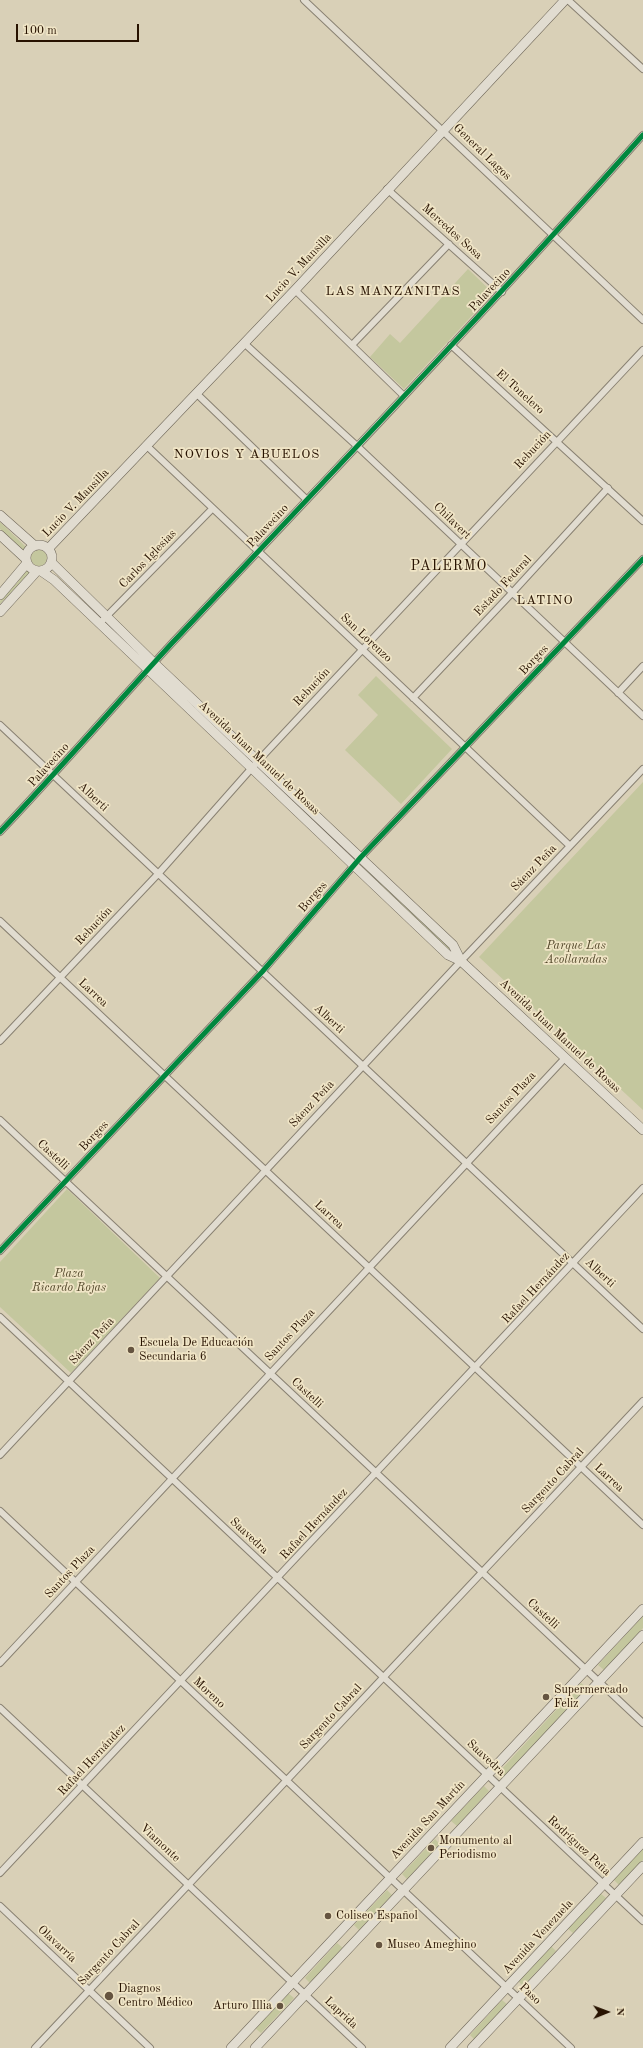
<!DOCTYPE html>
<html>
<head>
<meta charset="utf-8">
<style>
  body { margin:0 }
  #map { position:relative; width:643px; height:2048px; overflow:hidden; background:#d9d0b7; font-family:"Old Standard TT",serif }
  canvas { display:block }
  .north { position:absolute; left:587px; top:1992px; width:40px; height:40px; -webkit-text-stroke:3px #f0e5c6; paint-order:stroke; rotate:89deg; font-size:11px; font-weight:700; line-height:16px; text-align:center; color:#271200 }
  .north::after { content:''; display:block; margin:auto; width:14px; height:18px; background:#271200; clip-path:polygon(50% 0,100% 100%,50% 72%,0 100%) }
  .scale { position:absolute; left:16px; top:24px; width:123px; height:18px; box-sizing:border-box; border:2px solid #271200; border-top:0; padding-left:5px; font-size:12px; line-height:14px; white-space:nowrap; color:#271200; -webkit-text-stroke:3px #f0e5c6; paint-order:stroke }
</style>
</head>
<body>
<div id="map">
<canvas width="643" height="2048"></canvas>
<div class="north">N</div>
<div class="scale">100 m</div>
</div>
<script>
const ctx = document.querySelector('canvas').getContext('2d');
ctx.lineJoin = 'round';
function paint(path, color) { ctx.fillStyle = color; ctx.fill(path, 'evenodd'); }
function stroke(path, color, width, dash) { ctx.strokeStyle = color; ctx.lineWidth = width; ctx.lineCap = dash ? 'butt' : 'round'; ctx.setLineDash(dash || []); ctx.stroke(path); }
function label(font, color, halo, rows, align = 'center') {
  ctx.font = font + ' "Old Standard TT",serif'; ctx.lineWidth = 3.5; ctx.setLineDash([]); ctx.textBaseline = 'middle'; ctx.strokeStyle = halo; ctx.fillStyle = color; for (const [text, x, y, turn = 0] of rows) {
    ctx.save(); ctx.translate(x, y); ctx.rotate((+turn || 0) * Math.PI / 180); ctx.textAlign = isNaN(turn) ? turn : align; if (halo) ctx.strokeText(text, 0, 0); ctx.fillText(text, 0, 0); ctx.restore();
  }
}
paint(new Path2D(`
  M 468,269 L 493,293 L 404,389 L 370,357 L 390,334 L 400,343 Z
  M 0,522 L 26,547 L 23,551 L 0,529 Z
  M31 558a8 8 0 1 1 16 0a8 8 0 1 1-16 0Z
  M 27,568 L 31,572 L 0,604 L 0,601 L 18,582 Z
  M 376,676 L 452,749 L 401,804 L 345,750 L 378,715 L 358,695 Z
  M 643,782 L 643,1110 L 479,957 Z
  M 367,869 L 450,948 L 448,950 L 365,871 Z
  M 67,1189 L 160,1278 L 71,1373 L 0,1307 L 0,1262 Z
  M 643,1616 L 643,1628 L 604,1670 L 598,1665 Z
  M 581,1683 L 587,1688 L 502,1779 L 497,1774 Z
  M 484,1786 L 489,1791 L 457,1826 L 451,1821 Z
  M 435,1839 L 440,1844 L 407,1879 L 402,1874 Z
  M 643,1848 L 643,1860 L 619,1885 L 614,1880 Z
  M 387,1890 L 392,1895 L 359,1930 L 354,1925 Z
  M 600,1893 L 606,1898 L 573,1933 L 567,1928 Z
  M 337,1943 L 343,1948 L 310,1983 L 305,1978 Z
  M 551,1946 L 556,1951 L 523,1986 L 518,1981 Z
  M 288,1993 L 294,1998 L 261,2033 L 255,2028 Z
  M 502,2000 L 508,2005 L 475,2040 L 470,2035 Z`), '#c4c79e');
const street = new Path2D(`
  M 304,0 L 643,320
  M 568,0 L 643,69
  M 387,189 L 502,292
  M 295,290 L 404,396
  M 244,343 L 357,446 L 643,716
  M 352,345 L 449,244
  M 451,345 L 643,521
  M 197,394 L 307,500
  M 148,447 L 570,846
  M 99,624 L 212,509
  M 618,693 L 643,666
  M 413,698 L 512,593 L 608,488
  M 0,725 L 643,1329
  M 0,832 C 59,770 115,705 173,642 C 331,474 490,307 643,135
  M 0,921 L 643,1525
  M 0,1041 L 158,874 L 258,761 L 643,350
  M 0,1120 L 643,1723
  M 0,1251 L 262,972 L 361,857 L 643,559
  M 0,1317 L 643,1921
  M 0,1455 L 461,961 L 643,769
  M 0,1511 L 571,2048
  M 0,1663 L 565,1058
  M 0,1708 L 362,2048
  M 0,1873 L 643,1188
  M 0,1906 L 150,2048
  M 35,2048 L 643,1401`);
const secondary = new Path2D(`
  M 0,515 L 35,546
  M 0,535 L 26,559
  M26 558a13 13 0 1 1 26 0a13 13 0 1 1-26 0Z
  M 48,549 L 295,290 L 565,0
  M 51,562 L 154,663 L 453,945 L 461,961
  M 41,571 L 54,580 L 448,955 L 461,961 L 643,1130
  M 0,595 L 27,563
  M 0,612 L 37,571
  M 231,2048 L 643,1609
  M 255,2048 L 643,1635
  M 450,2048 L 643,1842
  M 472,2048 L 643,1866`);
stroke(street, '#898172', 8);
stroke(secondary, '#70685a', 10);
stroke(street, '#e1dcd0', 6);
stroke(secondary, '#e1dcd0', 9);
stroke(new Path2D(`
  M 0,832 C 59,770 115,705 173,642 C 331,474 490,307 643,135
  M 0,1251 L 262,972 L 361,857 L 643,559`), '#00873e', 5);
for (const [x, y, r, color] of [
  [131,1350,4,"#655440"],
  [546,1697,4,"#655440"],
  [431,1848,4,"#655440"],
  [328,1916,4,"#655440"],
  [379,1945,4,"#655440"],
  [109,1996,5,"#655440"],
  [280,2006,4,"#655440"]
]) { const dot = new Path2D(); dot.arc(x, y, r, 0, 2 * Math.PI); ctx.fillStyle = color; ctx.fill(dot); stroke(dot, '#f0e5c6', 1.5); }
label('12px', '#271200', '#f0e5c6', [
  ["General Lagos",482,152,44],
  ["Mercedes Sosa",452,232,42],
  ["Lucio V. Mansilla",299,268,-47],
  ["Palavecino",490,290,-47],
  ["El Tonelero",520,392,42],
  ["Rebución",533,450,-47],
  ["Lucio V. Mansilla",76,503,-46],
  ["Chilavert",452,521,44],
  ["Palavecino",268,526,-47],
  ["Carlos Iglesias",148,559,-46],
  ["Estado Federal",503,586,-47],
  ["San Lorenzo",366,638,43],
  ["Borges",534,660,-47],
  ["Rebución",312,687,-47],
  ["Avenida Juan Manuel de Rosas",259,758,43],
  ["Palavecino",49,765,-48],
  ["Alberti",93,797,43],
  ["Sáenz Peña",534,868,-46],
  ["Borges",313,897,-49],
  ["Rebución",94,926,-47],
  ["Larrea",93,993,43],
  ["Alberti",329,1019,43],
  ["Avenida Juan Manuel de Rosas",560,1036,43],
  ["Santos Plaza",511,1098,-47],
  ["Sáenz Peña",312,1104,-47],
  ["Borges",94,1136,-47],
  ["Castelli",53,1155,43],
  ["Larrea",329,1215,43],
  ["Alberti",600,1273,43],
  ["Rafael Hernández",536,1288,-47],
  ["Santos Plaza",290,1335,-47],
  ["Sáenz Peña",92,1341,-47],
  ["Castelli",307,1393,43],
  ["Larrea",609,1478,43],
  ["Sargento Cabral",553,1481,-47],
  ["Rafael Hernández",314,1524,-47],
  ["Saavedra",249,1536,43],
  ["Santos Plaza",70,1572,-47],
  ["Castelli",543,1614,43],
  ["Moreno",209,1693,43],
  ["Sargento Cabral",331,1717,-47],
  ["Saavedra",486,1758,43],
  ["Rafael Hernández",92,1760,-47],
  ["Avenida San Martín",428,1820,-47],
  ["Viamonte",160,1843,43],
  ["Rodríguez Peña",579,1846,43],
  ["Avenida Venezuela",538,1937,-47],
  ["Olavarría",57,1944,43],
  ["Sargento Cabral",109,1953,-47],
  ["Paso",530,1994,43],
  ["Laprida",341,2013,43]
]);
label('italic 12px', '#514629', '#f0e5c6', [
  ["Parque Las",576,946],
  ["Acollaradas",576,960],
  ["Plaza",69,1274],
  ["Ricardo Rojas",69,1288]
]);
label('12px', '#271200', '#f0e5c6', [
  ["Escuela De Educación",139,1343],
  ["Secundaria 6",139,1357],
  ["Supermercado",554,1690],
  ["Feliz",554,1704],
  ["Monumento al",439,1841],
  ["Periodismo",439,1855],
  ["Coliseo Español",336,1916],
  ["Museo Ameghino",387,1945],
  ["Diagnos",118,1989],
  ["Centro Médico",118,2003],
  ["Arturo Illia",272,2006,"right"]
], 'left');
ctx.letterSpacing = '1px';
label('13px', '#271200', '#f0e5c6', [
  ["LAS MANZANITAS",393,292],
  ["NOVIOS Y ABUELOS",247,455],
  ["LATINO",545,601]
]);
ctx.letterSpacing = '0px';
ctx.letterSpacing = '1px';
label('14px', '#271200', '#f0e5c6', [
  ["PALERMO",449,566]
]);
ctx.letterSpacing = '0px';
</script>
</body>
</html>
